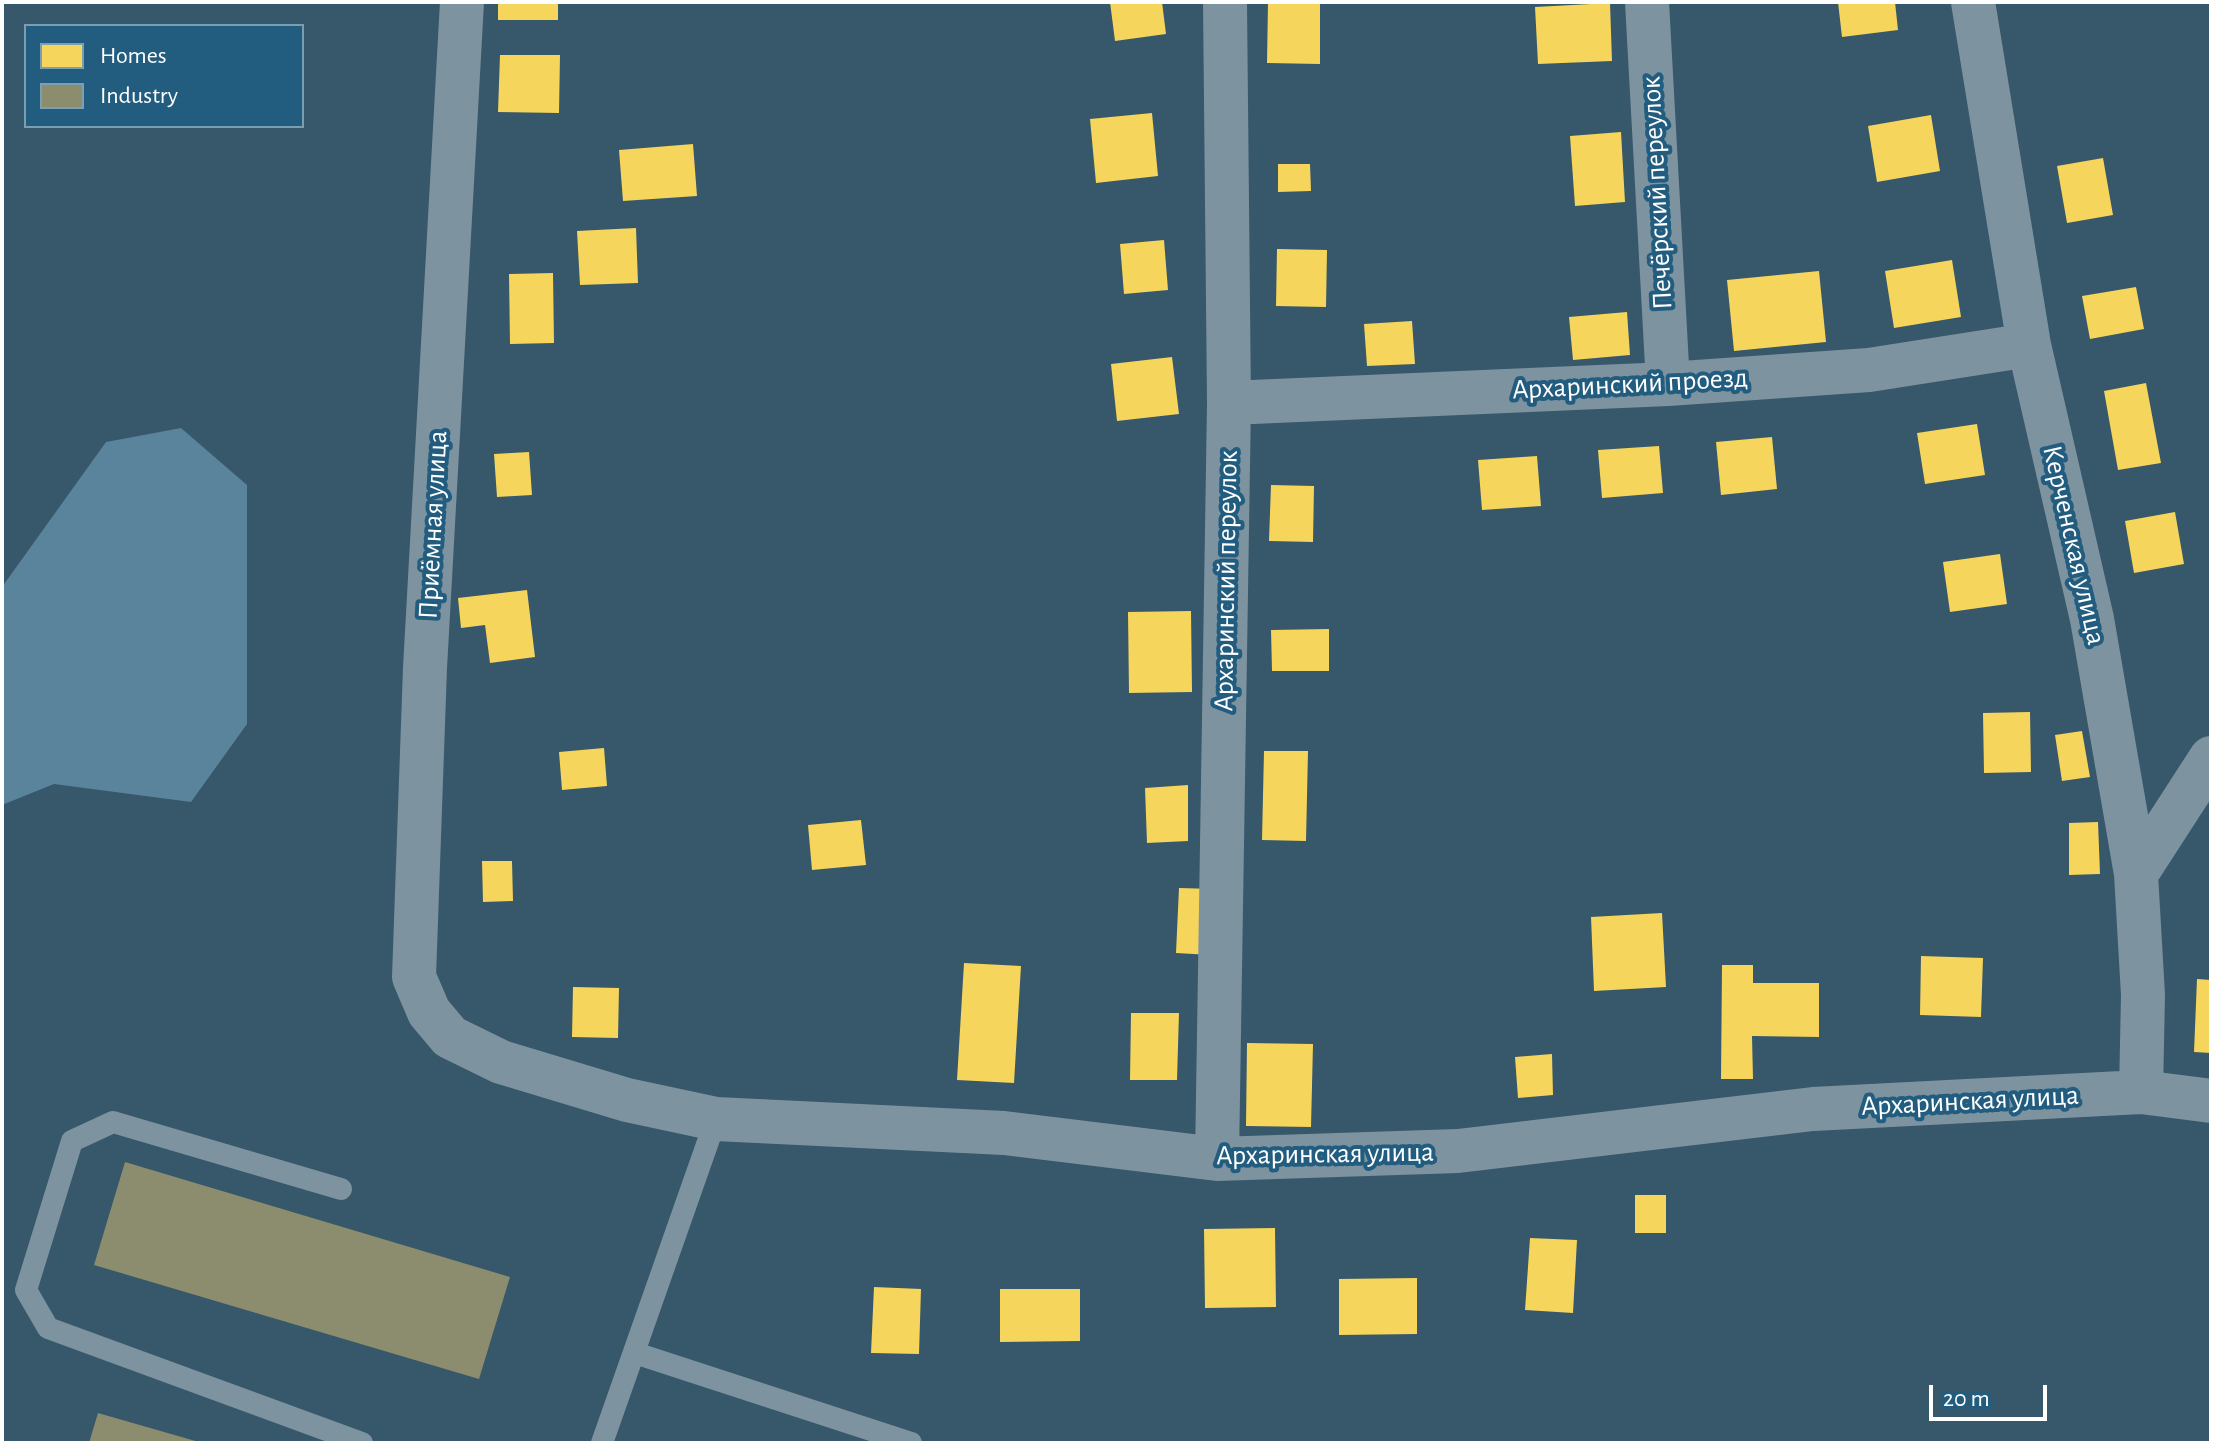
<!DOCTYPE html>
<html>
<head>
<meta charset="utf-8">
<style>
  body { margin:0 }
  #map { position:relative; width:2213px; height:1445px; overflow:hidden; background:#37576a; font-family:"Alegreya Sans",sans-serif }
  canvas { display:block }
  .frame { position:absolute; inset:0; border:4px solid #fff; pointer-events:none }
  .legend { position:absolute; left:24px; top:24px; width:280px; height:104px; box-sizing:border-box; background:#225d7f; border:2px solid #7a9eb2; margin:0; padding:10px 14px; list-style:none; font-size:24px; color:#fff }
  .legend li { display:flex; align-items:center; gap:16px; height:40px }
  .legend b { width:40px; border:2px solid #7a9eb2 }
  .scale { position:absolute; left:1929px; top:1385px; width:118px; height:36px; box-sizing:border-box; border:4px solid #fff; border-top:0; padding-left:10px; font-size:24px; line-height:28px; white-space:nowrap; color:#fff; -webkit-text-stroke:6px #225d7f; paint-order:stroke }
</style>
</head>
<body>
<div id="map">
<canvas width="2213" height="1445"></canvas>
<div class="frame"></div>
<ul class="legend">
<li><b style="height:22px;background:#f6d55c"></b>Homes</li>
<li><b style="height:22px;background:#8c8c6e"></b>Industry</li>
</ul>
<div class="scale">20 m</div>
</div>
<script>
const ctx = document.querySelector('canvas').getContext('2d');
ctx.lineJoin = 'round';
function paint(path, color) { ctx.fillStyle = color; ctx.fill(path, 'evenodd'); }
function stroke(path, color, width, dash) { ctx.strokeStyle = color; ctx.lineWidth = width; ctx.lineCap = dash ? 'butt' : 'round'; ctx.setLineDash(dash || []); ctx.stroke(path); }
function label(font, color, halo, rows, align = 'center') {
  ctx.font = font + ' "Alegreya Sans",sans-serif'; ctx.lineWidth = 8; ctx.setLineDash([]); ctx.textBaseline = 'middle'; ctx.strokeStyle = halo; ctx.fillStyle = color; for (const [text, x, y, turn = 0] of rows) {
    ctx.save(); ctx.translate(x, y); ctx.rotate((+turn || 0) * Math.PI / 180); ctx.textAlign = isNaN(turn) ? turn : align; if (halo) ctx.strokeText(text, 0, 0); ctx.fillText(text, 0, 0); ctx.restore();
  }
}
paint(new Path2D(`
  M 181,428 L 247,485 L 247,724 L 191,802 L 54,784 L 2,805 L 2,587 L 106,442 Z`), '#5a849c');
paint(new Path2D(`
  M 498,2 L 558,2 L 558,20 L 498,20 Z
  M 1110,2 L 1162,2 L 1166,34 L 1115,41 Z
  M 1268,2 L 1320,2 L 1320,64 L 1267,63 Z
  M 1838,2 L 1895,2 L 1898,30 L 1842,37 Z
  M 1610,3 L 1612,61 L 1538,64 L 1535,7 Z
  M 500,55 L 560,55 L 559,113 L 498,112 Z
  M 1152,113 L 1158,176 L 1096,183 L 1090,119 Z
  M 1931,115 L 1940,171 L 1877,182 L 1868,126 Z
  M 1621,132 L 1625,202 L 1575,206 L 1570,136 Z
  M 693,144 L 697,196 L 623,201 L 619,150 Z
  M 2103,158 L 2113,215 L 2067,223 L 2057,166 Z
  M 1278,164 L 1310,164 L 1311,191 L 1278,192 Z
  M 636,228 L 638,283 L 580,285 L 577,231 Z
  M 1164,240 L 1168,290 L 1124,294 L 1120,244 Z
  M 1277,249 L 1327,250 L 1326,307 L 1276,306 Z
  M 1952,260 L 1961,317 L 1894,328 L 1885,271 Z
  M 1819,271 L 1826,342 L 1734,351 L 1727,280 Z
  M 553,273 L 554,343 L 510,344 L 509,274 Z
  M 2136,287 L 2144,329 L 2090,339 L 2082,296 Z
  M 1627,312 L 1630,355 L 1573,360 L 1569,317 Z
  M 1412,321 L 1415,364 L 1367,366 L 1364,324 Z
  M 1172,357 L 1179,414 L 1117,421 L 1111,364 Z
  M 2146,383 L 2161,463 L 2118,470 L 2104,391 Z
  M 1977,424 L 1985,475 L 1925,484 L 1917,433 Z
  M 1772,437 L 1777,489 L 1721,495 L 1716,442 Z
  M 1659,446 L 1663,493 L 1602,498 L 1598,450 Z
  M 529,452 L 532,495 L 497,497 L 494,454 Z
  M 1537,456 L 1541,506 L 1482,510 L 1478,460 Z
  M 1271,485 L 1314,486 L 1313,542 L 1269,541 Z
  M 2175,512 L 2184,564 L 2134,573 L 2125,521 Z
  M 2000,554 L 2007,604 L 1950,612 L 1943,562 Z
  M 527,590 L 535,657 L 490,663 L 485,625 L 461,628 L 458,598 Z
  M 1191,611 L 1192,692 L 1129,693 L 1128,612 Z
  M 1329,629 L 1329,671 L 1272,671 L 1271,630 Z
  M 2030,712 L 2031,772 L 1984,773 L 1983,713 Z
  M 2082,731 L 2090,777 L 2062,781 L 2055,735 Z
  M 604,748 L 607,786 L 562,790 L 559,752 Z
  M 1264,751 L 1308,751 L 1306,841 L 1262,840 Z
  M 1188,785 L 1188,841 L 1147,843 L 1145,788 Z
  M 861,820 L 866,865 L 812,870 L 808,825 Z
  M 2098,822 L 2100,874 L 2069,875 L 2069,823 Z
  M 482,861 L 512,861 L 513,901 L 483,902 Z
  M 1179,888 L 1214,889 L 1211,955 L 1176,953 Z
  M 1662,913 L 1666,987 L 1594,991 L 1591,917 Z
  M 1921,956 L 1983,958 L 1981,1017 L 1920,1015 Z
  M 964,963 L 1021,966 L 1014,1083 L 957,1080 Z
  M 1722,965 L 1753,965 L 1753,983 L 1819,983 L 1819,1037 L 1752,1036 L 1753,1079 L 1721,1079 Z
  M 2197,979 L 2211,980 L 2211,1053 L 2194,1052 Z
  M 573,987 L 619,988 L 618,1038 L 572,1037 Z
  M 1131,1013 L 1179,1013 L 1177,1080 L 1130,1080 Z
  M 1247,1043 L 1313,1044 L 1311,1127 L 1246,1126 Z
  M 1552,1054 L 1553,1095 L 1518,1098 L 1515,1057 Z
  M 1635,1195 L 1666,1195 L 1666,1233 L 1635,1233 Z
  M 1275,1228 L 1276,1307 L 1205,1308 L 1204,1229 Z
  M 1530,1238 L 1577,1240 L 1573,1313 L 1525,1310 Z
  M 1417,1278 L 1417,1334 L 1339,1335 L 1339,1279 Z
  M 874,1287 L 921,1289 L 919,1354 L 871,1353 Z
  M 1000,1289 L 1080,1289 L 1080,1341 L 1000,1342 Z`), '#f6d55c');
paint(new Path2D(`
  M 125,1162 L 510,1277 L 479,1379 L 94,1265 Z
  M 98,1413 L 199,1442 L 199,1443 L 89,1443 Z`), '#8c8c6e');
stroke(new Path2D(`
  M 341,1189 L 113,1122 L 72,1141 L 26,1290 L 48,1328 L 362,1443
  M 635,1353 L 911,1443
  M 602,1443 L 716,1119`), '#7d93a0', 22);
stroke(new Path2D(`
  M 462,2 L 425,668 L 414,977 L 429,1012 L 450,1037 L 501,1062 L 627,1100 L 716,1119 L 1004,1133 L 1217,1159 L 1458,1151 L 1813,1109 L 2141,1092 L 2211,1101
  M 1647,2 L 1668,384
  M 1973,2 L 2029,345 L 2092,619 L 2136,874 L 2143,995 L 2141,1092
  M 1229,403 L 1668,384 L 1869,370 L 2029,345
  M 2136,874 L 2211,758
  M 1217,1159 L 1229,403 L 1225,2`), '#7d93a0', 44);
label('28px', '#fff', '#225d7f', [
  ["Печёрский переулок",1657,193,-93],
  ["Архаринский проезд",1630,384,-3],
  ["Приёмная улица",433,525,-87],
  ["Керченская улица",2074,545,77],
  ["Архаринский переулок",1226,581,-89],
  ["Архаринская улица",1970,1101,-3],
  ["Архаринская улица",1325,1154,-1]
]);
</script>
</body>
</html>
